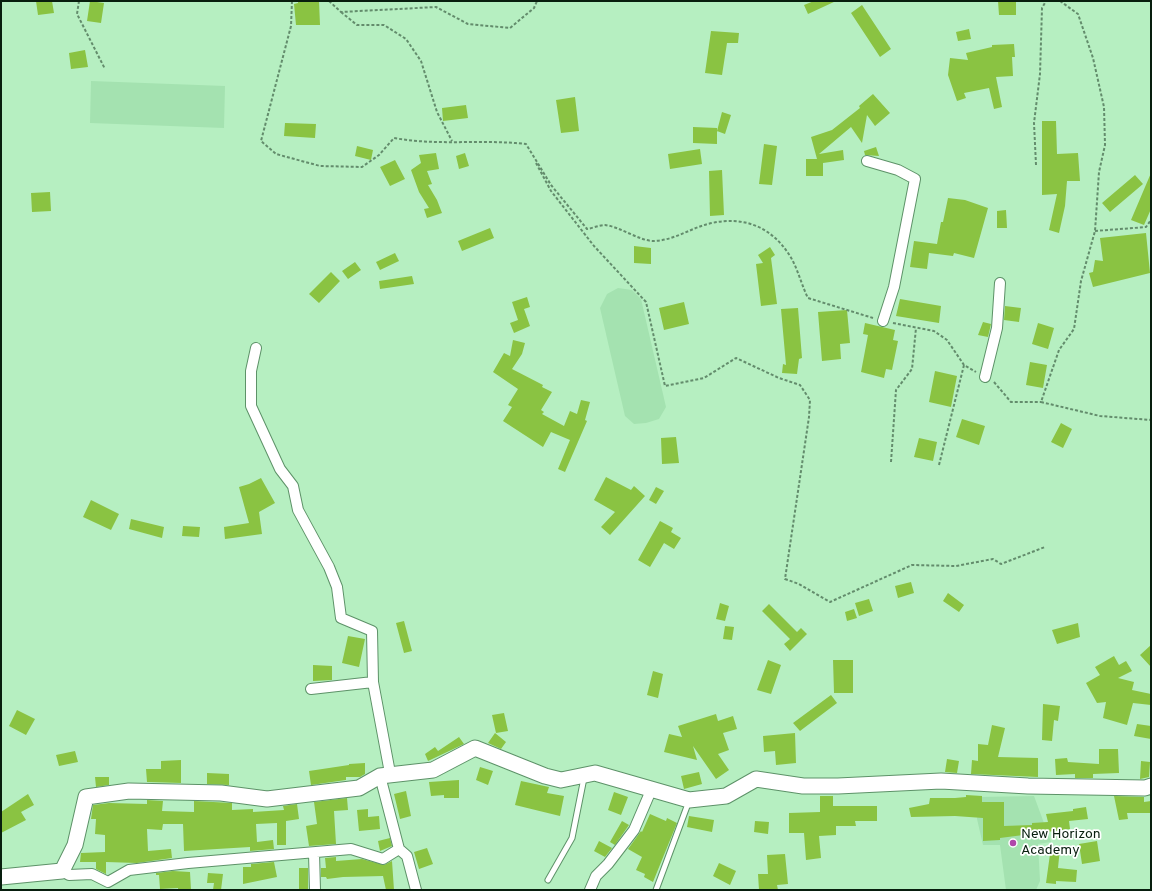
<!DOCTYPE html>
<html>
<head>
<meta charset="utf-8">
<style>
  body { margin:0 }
  #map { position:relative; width:1152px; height:891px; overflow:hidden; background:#b6efc1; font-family:Overpass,sans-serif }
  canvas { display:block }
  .frame { position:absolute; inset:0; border:2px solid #081e0e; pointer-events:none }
</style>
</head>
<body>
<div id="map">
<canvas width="1152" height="891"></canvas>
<div class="frame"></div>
</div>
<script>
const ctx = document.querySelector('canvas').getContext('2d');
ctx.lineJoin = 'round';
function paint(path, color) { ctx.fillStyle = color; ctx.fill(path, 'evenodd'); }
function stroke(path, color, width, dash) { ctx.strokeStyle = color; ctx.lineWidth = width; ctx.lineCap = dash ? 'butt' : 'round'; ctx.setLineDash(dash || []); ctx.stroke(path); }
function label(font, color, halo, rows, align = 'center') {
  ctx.font = font + ' Overpass,sans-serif'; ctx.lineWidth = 3.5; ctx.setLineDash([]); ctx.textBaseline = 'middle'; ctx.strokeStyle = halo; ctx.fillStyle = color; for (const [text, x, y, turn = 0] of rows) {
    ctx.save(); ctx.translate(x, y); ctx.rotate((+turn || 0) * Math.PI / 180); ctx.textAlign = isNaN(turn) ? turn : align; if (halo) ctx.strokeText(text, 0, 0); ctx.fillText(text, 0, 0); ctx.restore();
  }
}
paint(new Path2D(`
  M 91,81 L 225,86 L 224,128 L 90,123 Z
  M 618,288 L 632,290 L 641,299 L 666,407 L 659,419 L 646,423 L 634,424 L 625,416 L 600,308 L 607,294 Z
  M 1034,796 L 1051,842 L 1038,844 L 1040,881 L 1036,890 L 1006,890 L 1000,845 L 983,845 L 977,819 L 978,797 Z`), '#a4e2b0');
paint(new Path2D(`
  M 36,1 L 52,1 L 54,13 L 38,15 Z
  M 90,1 L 104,3 L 101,23 L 87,21 Z
  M 298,1 L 319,1 L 320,25 L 296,25 L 294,4 L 298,3 Z
  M 814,1 L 836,1 L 808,14 L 804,5 Z
  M 998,1 L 1016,1 L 1016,15 L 999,15 Z
  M 862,5 L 891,49 L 880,57 L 851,13 Z
  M 969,29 L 971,39 L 958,41 L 956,32 Z
  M 711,31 L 739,33 L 738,43 L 727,43 L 722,75 L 705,73 Z
  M 1014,44 L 1015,57 L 1012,57 L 1013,76 L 996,77 L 1002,107 L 994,109 L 989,88 L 964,93 L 966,98 L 957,101 L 948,75 L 950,58 L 968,60 L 966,53 L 992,47 L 992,45 Z
  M 85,50 L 88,67 L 71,69 L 69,53 Z
  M 873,94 L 890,113 L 875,126 L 867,115 L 862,143 L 851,127 L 819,154 L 843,150 L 844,160 L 823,163 L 823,176 L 806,176 L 806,159 L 817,159 L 811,137 L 832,130 L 860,108 L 859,106 Z
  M 575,97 L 579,131 L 561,133 L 556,100 Z
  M 466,105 L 468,118 L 443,121 L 442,108 Z
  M 722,112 L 731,115 L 725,134 L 717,131 Z
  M 1042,121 L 1056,121 L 1057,154 L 1078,153 L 1080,181 L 1067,181 L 1065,206 L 1059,233 L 1049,230 L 1057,194 L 1042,195 Z
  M 285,123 L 316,124 L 315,138 L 284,136 Z
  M 693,127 L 717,128 L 717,144 L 693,143 Z
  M 764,144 L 777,146 L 772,185 L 759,184 Z
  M 357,146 L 373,150 L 371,160 L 355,156 Z
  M 876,147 L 879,156 L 865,155 L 864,151 Z
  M 700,149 L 702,164 L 670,169 L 668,154 Z
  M 436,153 L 439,169 L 427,171 L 432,184 L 428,185 L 437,200 L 442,213 L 427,218 L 424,209 L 429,208 L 419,192 L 411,170 L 421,163 L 419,155 Z
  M 465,153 L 469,166 L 459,169 L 456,156 Z
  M 395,160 L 405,179 L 390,186 L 380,167 Z
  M 722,170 L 724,215 L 710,216 L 709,171 Z
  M 1151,173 L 1151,209 L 1144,225 L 1131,220 Z
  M 1135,175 L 1143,184 L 1110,212 L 1102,203 Z
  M 50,192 L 51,211 L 32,212 L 31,193 Z
  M 948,198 L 965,200 L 988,208 L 974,258 L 954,253 L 953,256 L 929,253 L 927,269 L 910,267 L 914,241 L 937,244 L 941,222 L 943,222 Z
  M 1006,210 L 1007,228 L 997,228 L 997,211 Z
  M 490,228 L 494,238 L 462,251 L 458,241 Z
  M 1146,233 L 1150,273 L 1093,287 L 1089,273 L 1093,272 L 1095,260 L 1103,261 L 1100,238 Z
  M 634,246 L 651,248 L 651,264 L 634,263 Z
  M 770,247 L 775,255 L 771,258 L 777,304 L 761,306 L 756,264 L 763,263 L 758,255 Z
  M 395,253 L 399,261 L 380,270 L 376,262 Z
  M 355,262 L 361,270 L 348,279 L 342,271 Z
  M 331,272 L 340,281 L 319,303 L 309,294 Z
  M 412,276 L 414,284 L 380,289 L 379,281 Z
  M 527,297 L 530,307 L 524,309 L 530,326 L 514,333 L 510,323 L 518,320 L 512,302 Z
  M 900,299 L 941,306 L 939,323 L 896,316 Z
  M 684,302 L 689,324 L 664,330 L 659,308 Z
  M 1005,306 L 1021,308 L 1019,322 L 1004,320 Z
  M 798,308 L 802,358 L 799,359 L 797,374 L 782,373 L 783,364 L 786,365 L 781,309 Z
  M 847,310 L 850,343 L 840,344 L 841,359 L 822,361 L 818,312 Z
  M 983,322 L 991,324 L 988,337 L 978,335 Z
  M 865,323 L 895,330 L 893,340 L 898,341 L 892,370 L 886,369 L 884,378 L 861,372 L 868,335 L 863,334 Z
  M 1038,323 L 1054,328 L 1048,349 L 1032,344 Z
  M 513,340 L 525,343 L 522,354 L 512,369 L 543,385 L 542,387 L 552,392 L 541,410 L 544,412 L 542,414 L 564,426 L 570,411 L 577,414 L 581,400 L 590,402 L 585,420 L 587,421 L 565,472 L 558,469 L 570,440 L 551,432 L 543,447 L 503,421 L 512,407 L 508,405 L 518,389 L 493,372 L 504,353 L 510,356 Z
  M 1030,362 L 1047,365 L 1043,388 L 1026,385 Z
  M 935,371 L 957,376 L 951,407 L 929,402 Z
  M 962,419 L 985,426 L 979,445 L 956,437 Z
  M 1061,423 L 1072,429 L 1063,448 L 1051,442 Z
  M 676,437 L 679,463 L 662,464 L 661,438 Z
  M 919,438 L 937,442 L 933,461 L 914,457 Z
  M 606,477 L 631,490 L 634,486 L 645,496 L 610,535 L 601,527 L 615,512 L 594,500 Z
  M 261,478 L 275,503 L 259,512 L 262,534 L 225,539 L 224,527 L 249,523 L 239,487 L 249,484 Z
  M 656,487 L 664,491 L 656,504 L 649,500 Z
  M 91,500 L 119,514 L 111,530 L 83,517 Z
  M 131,519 L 164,527 L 162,538 L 129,529 Z
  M 660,521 L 673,528 L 671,532 L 681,538 L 674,549 L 664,543 L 650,567 L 638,560 Z
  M 183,526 L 200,527 L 199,537 L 182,536 Z
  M 911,582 L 914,593 L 898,598 L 895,586 Z
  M 948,593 L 964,605 L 959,612 L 943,601 Z
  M 869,599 L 873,611 L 859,616 L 855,603 Z
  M 720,603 L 729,606 L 725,621 L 716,619 Z
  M 769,604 L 797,632 L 801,628 L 807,634 L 790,651 L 784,644 L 790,639 L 762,611 Z
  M 854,609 L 857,618 L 847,621 L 845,612 Z
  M 404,621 L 412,651 L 404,653 L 396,623 Z
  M 1078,623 L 1080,637 L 1057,644 L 1052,630 Z
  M 725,626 L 734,627 L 732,640 L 723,639 Z
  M 348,636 L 365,639 L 359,667 L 342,663 Z
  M 1151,645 L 1151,667 L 1140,655 Z
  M 1114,656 L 1119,665 L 1126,661 L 1132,671 L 1118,678 L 1134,682 L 1132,690 L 1151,694 L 1151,705 L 1133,703 L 1127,725 L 1103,718 L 1106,702 L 1097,703 L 1086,683 L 1100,675 L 1095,667 Z
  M 768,660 L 781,665 L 771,694 L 757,690 Z
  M 833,660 L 853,660 L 853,693 L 834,693 Z
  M 313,665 L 332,666 L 332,680 L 313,681 Z
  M 653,671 L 663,674 L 658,698 L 647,695 Z
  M 831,695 L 837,703 L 800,731 L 793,723 Z
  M 1043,704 L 1060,706 L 1058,721 L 1054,720 L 1052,741 L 1042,740 Z
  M 17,710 L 35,719 L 26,735 L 9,726 Z
  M 504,713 L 508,731 L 496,733 L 492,715 Z
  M 716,714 L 718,721 L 733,716 L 737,729 L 723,733 L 729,750 L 718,754 L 729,770 L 716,779 L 693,746 L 697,760 L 664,752 L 669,734 L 682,737 L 678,726 Z
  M 1137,724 L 1151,726 L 1151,739 L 1134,736 Z
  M 992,725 L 1005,728 L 998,757 L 1038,758 L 1038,777 L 971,774 L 972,760 L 978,761 L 978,744 L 988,745 Z
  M 495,733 L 506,742 L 501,749 L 488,743 Z
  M 795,733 L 796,763 L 776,765 L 775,751 L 764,752 L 763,736 Z
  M 459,737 L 464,744 L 428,761 L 425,754 L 435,747 L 438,751 Z
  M 1099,749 L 1118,749 L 1119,773 L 1093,774 L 1093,778 L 1075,778 L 1075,774 L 1056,775 L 1055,759 L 1067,758 L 1068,762 L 1099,764 Z
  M 75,751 L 78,762 L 59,766 L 56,755 Z
  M 947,759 L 959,761 L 957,773 L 945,772 Z
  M 181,760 L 181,783 L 147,782 L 146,769 L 161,769 L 161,761 Z
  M 1141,761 L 1150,762 L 1149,777 L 1140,779 Z
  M 365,763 L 365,774 L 360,777 L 346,777 L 346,780 L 311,785 L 309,771 L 349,765 L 349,764 Z
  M 480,767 L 493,771 L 488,785 L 476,780 Z
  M 699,772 L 702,784 L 684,789 L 681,776 Z
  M 207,773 L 229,774 L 229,785 L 207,784 Z
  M 95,777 L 109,777 L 109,785 L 96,787 Z
  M 459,780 L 459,798 L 444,798 L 444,795 L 431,796 L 429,782 Z
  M 521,781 L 549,787 L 547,793 L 564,796 L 560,816 L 515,805 Z
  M 406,791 L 411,816 L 400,819 L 394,794 Z
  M 614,792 L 628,797 L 621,815 L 608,810 Z
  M 28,794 L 34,805 L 21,812 L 26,820 L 1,833 L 1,812 Z
  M 966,795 L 982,796 L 982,802 L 1004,802 L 1004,826 L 1032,825 L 1032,823 L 1048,822 L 1046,814 L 1073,811 L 1073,809 L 1086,807 L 1088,819 L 1069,821 L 1070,829 L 1000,838 L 1000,840 L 983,841 L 983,818 L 955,816 L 911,817 L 909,808 L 929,804 L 930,798 L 955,798 L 966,797 Z
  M 820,796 L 833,796 L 833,806 L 877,806 L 877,821 L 855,821 L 856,826 L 836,826 L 836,835 L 819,836 L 821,858 L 806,860 L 804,833 L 789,833 L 789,813 L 820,812 Z
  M 1114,796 L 1144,797 L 1144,802 L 1151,801 L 1151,813 L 1127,813 L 1128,819 L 1119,820 Z
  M 347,798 L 348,810 L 334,811 L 336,844 L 309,846 L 306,826 L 317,824 L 314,802 Z
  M 147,800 L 163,801 L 162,811 L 194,812 L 194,801 L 232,803 L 232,810 L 253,809 L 253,812 L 284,810 L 283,806 L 297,804 L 299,819 L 286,821 L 286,845 L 277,845 L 277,823 L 256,824 L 257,842 L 273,840 L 274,849 L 250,851 L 250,847 L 184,851 L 183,824 L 163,824 L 162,830 L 147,829 L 148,851 L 171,849 L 172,858 L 137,863 L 106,862 L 106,874 L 96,869 L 96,862 L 80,862 L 81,853 L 105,852 L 105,835 L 95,834 L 96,819 L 91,819 L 93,805 L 109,803 L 147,804 Z
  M 368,809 L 368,817 L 379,816 L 380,829 L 359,831 L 357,810 Z
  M 650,814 L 666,821 L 667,818 L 677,823 L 653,882 L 644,877 L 645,874 L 636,870 L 642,857 L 628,849 L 641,831 L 642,832 Z
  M 689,816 L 714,820 L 712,832 L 687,827 Z
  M 622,821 L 629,825 L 615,845 L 610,842 Z
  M 755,821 L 769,822 L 768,834 L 754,832 Z
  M 390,838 L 392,846 L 380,851 L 378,841 Z
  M 599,841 L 612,848 L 605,857 L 594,851 Z
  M 1097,841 L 1100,861 L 1082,864 L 1079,844 Z
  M 1051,847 L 1060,848 L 1058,868 L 1077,870 L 1076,882 L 1056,881 L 1056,884 L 1046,883 Z
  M 427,848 L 433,864 L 419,869 L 414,852 Z
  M 785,854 L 788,884 L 777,885 L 778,890 L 759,890 L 758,874 L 768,874 L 767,855 Z
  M 336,857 L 336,861 L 362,859 L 384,865 L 392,861 L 394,890 L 386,890 L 383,876 L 343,877 L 327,879 L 326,877 L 321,877 L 321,868 L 326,868 L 325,858 Z
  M 274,862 L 277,877 L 243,884 L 243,867 L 251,867 L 251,864 Z
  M 719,863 L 736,871 L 730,885 L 713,876 Z
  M 299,868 L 308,868 L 308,890 L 299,890 Z
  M 173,871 L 190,872 L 191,890 L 178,890 L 178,888 L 160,889 L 159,875 L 156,875 L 156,873 Z
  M 208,873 L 223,874 L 221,890 L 213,890 L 214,883 L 207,883 Z`), '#8ac342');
const lane = new Path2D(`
  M 548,880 L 572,838 L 584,778
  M 656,890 L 689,801`);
const street = new Path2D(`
  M 867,161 L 898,170 L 915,179 L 894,287 L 883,321
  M 256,348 L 251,371 L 251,406 L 280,469 L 293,486 L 298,510 L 329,567 L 337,587 L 341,618 L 372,631 L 373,682 L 390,773
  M 985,377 L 997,328 L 1000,283
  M 311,689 L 373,682
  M 399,849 L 407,856 L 416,890
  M 314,853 L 315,890
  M 62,871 L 69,875 L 92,874 L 108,882 L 129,870 L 188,863 L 351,849 L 383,859 L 399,849 L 380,776
  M 590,890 L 596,876 L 608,864 L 634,830 L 652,788`);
const secondary = new Path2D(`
  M 1,877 L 62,871 L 75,845 L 86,797 L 129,791 L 221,793 L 267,799 L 359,788 L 380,776 L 433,770 L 475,748 L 545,776 L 561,780 L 595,773 L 689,800 L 726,796 L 756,779 L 803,786 L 838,786 L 941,781 L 1028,786 L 1145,788 L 1151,786`);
stroke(lane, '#5d9268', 7);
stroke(street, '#5d9268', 12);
stroke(secondary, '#5d9268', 17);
stroke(new Path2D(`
  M 79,1 L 77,14 L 105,69
  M 292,1 L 291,26 L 261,141 L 276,154 L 320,166 L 362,167 L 379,155 L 394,138 C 437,146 482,139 526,144 L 551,185 L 587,229 C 593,228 600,225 605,225 C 621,227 639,241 654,241 C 676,240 692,227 712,223 C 744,216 772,227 790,256 C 798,269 801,284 808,298 L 873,318
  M 329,1 L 341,12 L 436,7 L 468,24 L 510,28 L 534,8 L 537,1
  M 1060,1 L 1078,14 L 1093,58 L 1104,107 L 1105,145 L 1099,172 L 1095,231 L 1081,281 L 1074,329 L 1059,350 L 1041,402 L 1100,416 L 1151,420
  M 341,12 L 357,25 L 384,25 L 406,39 L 421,61 L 437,112 L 452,141
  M 536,163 L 551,191 L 594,246 L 646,302 L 665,386 L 704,378 L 736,358 L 779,378 L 800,385 L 810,400 L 809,417 L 785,579 L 799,584 L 830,602 L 912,565 L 956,566 L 993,559 L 1001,564 L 1045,547
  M 1036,165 L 1034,123 L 1040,74 L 1042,8 L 1046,1
  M 1095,231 L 1146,227 L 1151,220
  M 893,323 L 934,331 L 947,340 L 964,365 L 976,372
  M 994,382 L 1011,402 L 1041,402
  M 891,462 L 896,390 L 912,369 L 916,328
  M 939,465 L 964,365`), '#638c6c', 2, [3, 2]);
stroke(lane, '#fff', 5);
stroke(street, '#fff', 10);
stroke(secondary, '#fff', 15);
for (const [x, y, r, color] of [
  [1013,843,4,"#b047aa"]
]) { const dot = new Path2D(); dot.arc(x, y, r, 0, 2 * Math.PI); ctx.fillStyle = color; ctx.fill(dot); stroke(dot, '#fff', 1.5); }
label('14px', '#081e0e', '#fff', [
  ["New Horizon",1021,835],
  ["Academy",1021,851]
], 'left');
</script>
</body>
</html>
